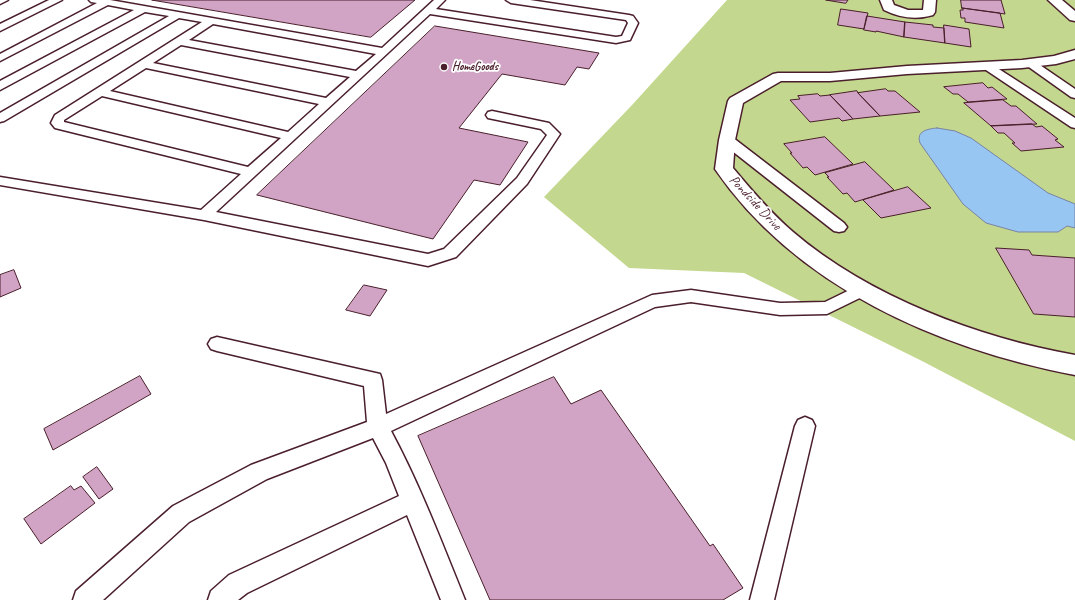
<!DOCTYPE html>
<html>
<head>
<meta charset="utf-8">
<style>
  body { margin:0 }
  canvas { display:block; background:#fff }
</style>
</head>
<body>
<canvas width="1075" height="600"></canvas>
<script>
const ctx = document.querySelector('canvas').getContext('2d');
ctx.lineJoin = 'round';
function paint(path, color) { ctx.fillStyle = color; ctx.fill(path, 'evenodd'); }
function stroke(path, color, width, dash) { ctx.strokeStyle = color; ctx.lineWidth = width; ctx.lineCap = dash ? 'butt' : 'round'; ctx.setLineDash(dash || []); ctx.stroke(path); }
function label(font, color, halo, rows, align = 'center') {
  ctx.font = font + ' Caveat,sans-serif'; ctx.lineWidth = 3.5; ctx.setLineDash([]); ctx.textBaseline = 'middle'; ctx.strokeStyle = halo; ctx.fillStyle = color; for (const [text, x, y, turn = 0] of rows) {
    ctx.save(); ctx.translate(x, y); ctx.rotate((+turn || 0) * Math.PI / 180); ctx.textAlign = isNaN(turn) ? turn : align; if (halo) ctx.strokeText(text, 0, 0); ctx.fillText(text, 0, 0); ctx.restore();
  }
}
paint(new Path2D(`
  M 727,0 L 1075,0 L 1075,441 L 922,361 L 744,273 L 629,268 L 544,197 L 633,104 Z`), '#c3d88e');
const water = new Path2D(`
  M 937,128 L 955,131 L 971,138 L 1048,193 L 1075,204 L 1075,228 L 1067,226 L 1058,232 L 1018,232 L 986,223 L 963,204 L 920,143 C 916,131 927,129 937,128 Z`);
paint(water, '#98c6f3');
stroke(water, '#7983a3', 1);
const building = new Path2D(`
  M 152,0 L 415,0 L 371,37 Z
  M 826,0 L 848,0 L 846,3 Z
  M 961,0 L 1001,0 L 1005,14 L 962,8 Z
  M 962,8 L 1000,13 L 1004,28 L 965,22 L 965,18 L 961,18 L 960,10 L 963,10 Z
  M 841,9 L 868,13 L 864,29 L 838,25 Z
  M 867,16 L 905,22 L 904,37 L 876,31 L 876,32 L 864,30 Z
  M 905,22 L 933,25 L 933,27 L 944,28 L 945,43 L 904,37 Z
  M 944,25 L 969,29 L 971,47 L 945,43 Z
  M 435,26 L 599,53 L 589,69 L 577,67 L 565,85 L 502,74 L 459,128 L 528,142 L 500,185 L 474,180 L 433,239 L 257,195 Z
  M 983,83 L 988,88 L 992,87 L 1007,99 L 968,102 L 958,94 L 953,94 L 944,87 Z
  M 886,89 L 888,91 L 895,91 L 920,112 L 880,116 L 858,93 Z
  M 857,91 L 858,93 L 880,116 L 853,119 L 830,95 Z
  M 818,94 L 820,96 L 830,95 L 853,119 L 842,121 L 839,118 L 810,122 L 790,100 L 800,99 L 798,96 Z
  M 1003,100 L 1011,106 L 1016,106 L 1037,124 L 991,126 L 964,103 Z
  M 1032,124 L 1036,127 L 1042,126 L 1058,139 L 1055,140 L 1064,147 L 1021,151 L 1012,143 L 1015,143 L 1004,133 L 998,133 L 991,126 Z
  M 825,137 L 853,164 L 815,175 L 807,167 L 803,168 L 790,153 L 792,153 L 784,144 Z
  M 865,162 L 894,190 L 855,202 L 847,193 L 843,194 L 827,177 L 829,177 L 825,173 Z
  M 908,187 L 931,208 L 881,218 L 863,200 Z
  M 996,248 L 1029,250 L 1032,255 L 1075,258 L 1075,317 L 1034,314 Z
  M 14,270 L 21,288 L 0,297 L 0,275 Z
  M 364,285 L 387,290 L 370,316 L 346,310 Z
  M 140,376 L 151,394 L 53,450 L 44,429 Z
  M 554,377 L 571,404 L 601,390 L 710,546 L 713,544 L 743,588 L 723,600 L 490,600 L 418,436 Z
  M 97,467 L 113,489 L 99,499 L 83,477 Z
  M 71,486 L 74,490 L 81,486 L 95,503 L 41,544 L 24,519 Z`);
paint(building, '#d1a3c4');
stroke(building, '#4a1f2b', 1);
const service = new Path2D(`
  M 0,0 L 8,0 L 0,4 Z
  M 49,0 L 62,0 L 0,31 L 0,24 Z
  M 89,0 L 110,0 L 382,48 L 434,0 L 445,0 L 436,9 L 616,37 L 622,36 L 628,23 L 626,20 L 511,3 L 506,0 L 530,0 L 629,15 L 633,16 L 638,23 L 630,40 L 616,43 L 430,14 L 216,212 L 428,254 L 444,249 L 517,178 L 547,135 L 541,129 L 488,118 L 486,115 L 488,112 L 492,111 L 549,123 L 560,134 L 527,184 L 456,257 L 428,266 L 204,220 L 0,185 L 0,177 L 201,210 L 241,174 L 55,128 L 51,123 L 55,115 L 202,22 L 179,18 L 4,121 L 0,122 L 0,113 L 169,16 L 145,12 L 0,90 L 0,81 L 134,10 L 108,5 L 0,61 L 0,54 L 97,3 L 91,2 ZM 213,24 L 376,54 L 356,71 L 189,40 ZM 181,45 L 350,77 L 326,98 L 153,63 ZM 146,68 L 319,104 L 288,132 L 110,91 ZM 102,96 L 281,138 L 248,167 L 64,122 L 64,120 Z
  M 1030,60 L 1034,61 L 1075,89 L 1075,98 L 1071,97 L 1026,65 L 1024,63 Z
  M 987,63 L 991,64 L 1075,118 L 1075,128 L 1071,127 L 983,68 L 981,66 Z
  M 727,136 L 732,137 L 844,223 L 847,227 L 844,231 L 839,232 L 834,231 L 722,143 L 720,140 L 722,137 Z
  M 864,283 L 870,285 L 872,289 L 870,293 L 827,314 L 780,315 L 691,302 L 655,307 L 391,431 C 420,485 442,543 465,600 L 441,600 L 407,515 L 247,593 L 238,600 L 208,600 L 211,591 L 229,575 L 399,496 L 386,463 L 373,438 L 267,479 L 189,522 L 103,600 L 73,600 L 76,591 L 173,506 L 251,465 L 367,422 L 364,386 L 217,351 L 211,349 L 208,344 L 211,339 L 217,337 L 380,374 L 382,380 L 386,414 L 652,295 L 691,290 L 780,303 L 825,302 Z
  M 805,417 L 812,420 L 815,426 L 774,600 L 750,600 L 795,426 L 798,420 Z`);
const minor = new Path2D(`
  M 880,0 L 892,0 L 894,5 L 908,10 L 923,10 L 924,0 L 936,0 L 935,12 L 933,15 C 916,20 900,18 884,10 Z
  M 1048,0 L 1062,0 L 1075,11 L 1075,21 L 1070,20 Z
  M 1075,50 L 1075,59 L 1056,64 L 1022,68 L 907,74 L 830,81 L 781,81 L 743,103 L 735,140 L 733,168 C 752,191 771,213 793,232 C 869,297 979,338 1075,355 L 1075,375 C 939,349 796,287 715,169 L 719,140 L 728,101 L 730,98 L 773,74 L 778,73 L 830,73 L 907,66 L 1022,60 L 1054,56 Z`);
stroke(service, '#4a1f2b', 3);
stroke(minor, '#4a1f2b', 3);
paint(service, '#fff');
paint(minor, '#fff');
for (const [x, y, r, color] of [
  [444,67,4,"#4a1f2b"]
]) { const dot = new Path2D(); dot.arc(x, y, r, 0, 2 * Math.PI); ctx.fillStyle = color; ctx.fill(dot); stroke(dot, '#fff', 1.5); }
label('bold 12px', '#4a1f2b', '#fff', [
  ["HomeGoods",452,67]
], 'left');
label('14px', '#4a1f2b', '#fff', [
  ["Pondside Drive",755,203,47]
]);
</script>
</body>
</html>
